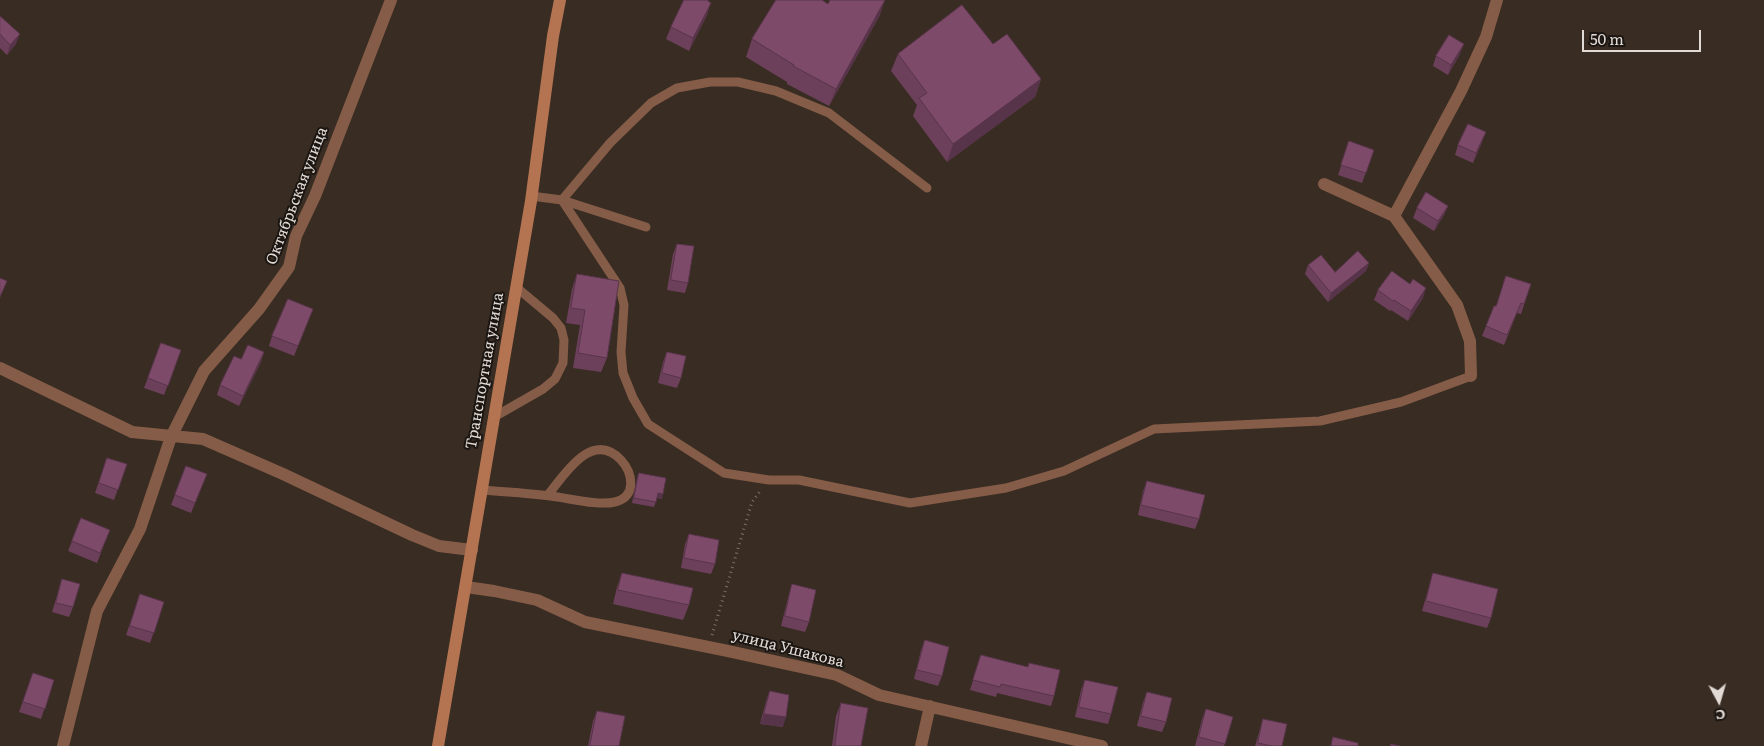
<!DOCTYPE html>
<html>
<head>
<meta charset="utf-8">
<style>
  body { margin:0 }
  #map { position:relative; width:1764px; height:746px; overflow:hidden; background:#382c23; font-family:Literata,serif }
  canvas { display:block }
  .north { position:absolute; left:1694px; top:676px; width:50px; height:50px; -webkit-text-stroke:4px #1b1612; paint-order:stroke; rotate:174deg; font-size:14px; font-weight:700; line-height:20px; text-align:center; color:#e2dad5 }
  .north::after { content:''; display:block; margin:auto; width:18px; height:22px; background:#e2dad5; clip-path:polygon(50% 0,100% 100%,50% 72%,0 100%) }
  .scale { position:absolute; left:1582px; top:30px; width:119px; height:22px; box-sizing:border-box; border:2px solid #e2dad5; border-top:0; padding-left:6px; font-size:15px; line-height:18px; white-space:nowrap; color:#e2dad5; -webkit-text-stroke:4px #1b1612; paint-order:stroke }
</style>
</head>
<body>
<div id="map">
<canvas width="1764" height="746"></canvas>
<div class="north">С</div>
<div class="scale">50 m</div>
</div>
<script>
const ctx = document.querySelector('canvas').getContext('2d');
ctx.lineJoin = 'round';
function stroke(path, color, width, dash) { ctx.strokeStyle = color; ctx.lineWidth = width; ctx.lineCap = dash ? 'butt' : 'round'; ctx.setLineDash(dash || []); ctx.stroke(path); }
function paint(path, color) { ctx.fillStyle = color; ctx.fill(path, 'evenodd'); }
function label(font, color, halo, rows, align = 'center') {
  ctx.font = font + ' Literata,serif'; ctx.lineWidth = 4; ctx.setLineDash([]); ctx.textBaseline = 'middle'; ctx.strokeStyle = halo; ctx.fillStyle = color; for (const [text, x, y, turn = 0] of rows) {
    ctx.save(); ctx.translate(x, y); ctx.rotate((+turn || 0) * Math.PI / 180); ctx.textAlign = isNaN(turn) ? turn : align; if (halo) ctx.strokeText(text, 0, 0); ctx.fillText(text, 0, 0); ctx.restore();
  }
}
stroke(new Path2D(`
  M 712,635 L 752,502 L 761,490`), '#7c726a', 3, [1, 4]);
stroke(new Path2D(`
  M 531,196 L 562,200 L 610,143 L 651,103 L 677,88 L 710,82 L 738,82 L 776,91 L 829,113 L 927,188
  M 562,200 L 620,288 L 624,305 L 621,352 L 623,373 L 633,398 L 648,424 L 724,473 L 769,480 L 799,480 L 910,503 L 1006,488 L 1064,471 L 1154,429 L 1320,421 L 1401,402 L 1471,376
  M 562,200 L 646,227
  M 494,417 L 543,389 L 555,379 L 563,363 L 564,340 L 561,328 L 553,318 L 516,287
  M 482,490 C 505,492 528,493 550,496 C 569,498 597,506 615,502 C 637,497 633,473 621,460 C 592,429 564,475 548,495`), '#855c47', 9);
stroke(new Path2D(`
  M 1324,184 L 1394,216 L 1457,305 L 1470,341 L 1471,376
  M 1394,216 L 1461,91 L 1486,37 L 1497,0
  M 0,368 L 132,432 L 203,439 L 283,474 L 412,535 L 439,546 L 472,550
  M 466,587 L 494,591 L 537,600 L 585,622 L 728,651 L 837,675 L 879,695 L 1102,746
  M 63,746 L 97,611 L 140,529 L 171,437 L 204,371 L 259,309 L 289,267 L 296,236 L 315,196 L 391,0
  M 921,746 L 930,706`), '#855c47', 12);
stroke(new Path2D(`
  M 438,746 L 531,201 L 553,36 L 560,0`), '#b47452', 12);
paint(new Path2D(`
  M 709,2 L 707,15 L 689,51 L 666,39 L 671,27 Z
  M 828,4 L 880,15 L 829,106 L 787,84 L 787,82 L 746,57 L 752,39 Z
  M 0,16 L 16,44 L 7,55 L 0,48 Z
  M 993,44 L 1041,79 L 1035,97 L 947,162 L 913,116 L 917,105 L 891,71 L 898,54 Z
  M 1460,54 L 1448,75 L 1433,66 L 1436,56 Z
  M 1349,141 L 1374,150 L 1362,183 L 1338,175 Z
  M 1482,142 L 1473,163 L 1455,155 L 1458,145 Z
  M 1448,206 L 1444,215 L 1434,231 L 1413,218 L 1417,208 Z
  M 677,244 L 688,283 L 685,293 L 667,290 L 673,254 Z
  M 1369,263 L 1366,271 L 1328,302 L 1305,274 L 1308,265 L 1335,272 Z
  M 577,274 L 607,358 L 601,372 L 573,368 L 580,325 L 566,323 L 572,289 Z
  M 1531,284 L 1521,314 L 1517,313 L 1504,345 L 1482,336 L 1486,326 L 1496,306 Z
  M 1378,290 L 1423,298 L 1408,321 L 1391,310 L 1390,311 L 1374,300 Z
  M 313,309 L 294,356 L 269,346 L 272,336 Z
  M 161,343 L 181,350 L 164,395 L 144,388 Z
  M 264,352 L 261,362 L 239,406 L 217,395 L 220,385 L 241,359 Z
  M 667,352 L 681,378 L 677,388 L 658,383 L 663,362 Z
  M 107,458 L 127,464 L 114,500 L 95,493 Z
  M 186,466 L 207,474 L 191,513 L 171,505 Z
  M 639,473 L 662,499 L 657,498 L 654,507 L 632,503 L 637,478 Z
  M 1147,481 L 1199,519 L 1195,529 L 1138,515 L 1143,491 Z
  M 110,530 L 97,563 L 68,551 L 72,541 Z
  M 689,534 L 715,564 L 711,574 L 681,568 L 685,544 Z
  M 622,573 L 689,605 L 683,620 L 613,604 L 617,587 Z
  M 1433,573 L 1491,618 L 1487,628 L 1422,611 L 1430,583 Z
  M 62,579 L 73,607 L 69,617 L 52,612 Z
  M 792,584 L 809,622 L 805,632 L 781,626 L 789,594 Z
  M 140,594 L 164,602 L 150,643 L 126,635 Z
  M 925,640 L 942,676 L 938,686 L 914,679 L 921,650 Z
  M 981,655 L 1027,667 L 1029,663 L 1054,696 L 1051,706 L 997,693 L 996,697 L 970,690 Z
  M 33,673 L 54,680 L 41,719 L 19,712 Z
  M 1085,680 L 1111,714 L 1108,724 L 1075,717 L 1081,690 Z
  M 770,691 L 783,727 L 760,724 L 766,701 Z
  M 1147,692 L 1166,722 L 1162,732 L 1137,726 L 1143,702 Z
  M 841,703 L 861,746 L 832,746 L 836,716 Z
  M 1206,709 L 1233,717 L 1224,746 L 1195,746 L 1202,719 Z
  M 597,711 L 619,746 L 588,746 L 593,721 Z
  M 1263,719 L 1282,746 L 1255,746 L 1260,729 Z`), '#6c405a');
paint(new Path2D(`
  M 885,0 L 880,15 L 829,106 L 836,89 Z
  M 711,3 L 707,15 L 689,51 L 693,38 Z
  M 20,34 L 16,44 L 7,55 L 10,45 Z
  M 1464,44 L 1460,54 L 1448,75 L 1451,65 Z
  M 1041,79 L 1035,97 L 947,162 L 953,144 Z
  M 1486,132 L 1482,142 L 1473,163 L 1476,153 Z
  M 1448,206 L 1444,215 L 1434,231 L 1438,221 Z
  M 1369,263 L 1366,271 L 1328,302 L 1331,293 Z
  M 1426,288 L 1423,298 L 1408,321 L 1411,311 Z
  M 264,352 L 261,362 L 239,406 L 243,396 Z
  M 658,493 L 663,494 L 662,499 L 656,498 Z
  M 764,714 L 786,717 L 783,727 L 760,724 Z`), '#58344a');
const building = new Path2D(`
  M 684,0 L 708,0 L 708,1 L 711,3 L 693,38 L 671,27 Z
  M 776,0 L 822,0 L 828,4 L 830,0 L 885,0 L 836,89 L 793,66 L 794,65 L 752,39 Z
  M 962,5 L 993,44 L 1007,34 L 1041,79 L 953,144 L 919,98 L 927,93 L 898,54 Z
  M 0,16 L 20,34 L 10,45 L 0,34 Z
  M 1449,35 L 1464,44 L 1451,65 L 1436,56 Z
  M 1468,124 L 1486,132 L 1476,153 L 1458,145 Z
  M 1349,141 L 1374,150 L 1366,173 L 1341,165 Z
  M 1426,192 L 1448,206 L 1438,221 L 1417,208 Z
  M 677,244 L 694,246 L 688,283 L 671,280 Z
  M 1358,251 L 1369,263 L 1331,293 L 1308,265 L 1321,255 L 1335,272 Z
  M 1392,271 L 1410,284 L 1413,279 L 1426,288 L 1411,311 L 1394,300 L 1393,301 L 1378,290 Z
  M 577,274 L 619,281 L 607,358 L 578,353 L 585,310 L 571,308 Z
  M 1506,276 L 1531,284 L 1524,304 L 1521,303 L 1507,335 L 1486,326 L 1494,306 L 1496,306 Z
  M 0,278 L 7,281 L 0,297 Z
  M 288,299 L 313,309 L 298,346 L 272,336 Z
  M 161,343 L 181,350 L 168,386 L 148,378 Z
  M 248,345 L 264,352 L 243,396 L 220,385 L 234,356 L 241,359 Z
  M 667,352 L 686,356 L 681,378 L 662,373 Z
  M 107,458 L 127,464 L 118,490 L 99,483 Z
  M 186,466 L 207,474 L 195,503 L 175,495 Z
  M 639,473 L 666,478 L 663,494 L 658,493 L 656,502 L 634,498 Z
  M 1147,481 L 1205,495 L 1199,519 L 1141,505 Z
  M 81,518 L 110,530 L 100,553 L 72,541 Z
  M 689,534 L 719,540 L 715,564 L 684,558 Z
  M 622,573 L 693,588 L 689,605 L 618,590 Z
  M 1433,573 L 1498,589 L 1491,618 L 1426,601 Z
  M 62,579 L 80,584 L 73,607 L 56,603 Z
  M 792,584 L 816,590 L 809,622 L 785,616 Z
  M 140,594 L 164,602 L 154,633 L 130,626 Z
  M 925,640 L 949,647 L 942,676 L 917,670 Z
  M 981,655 L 1028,667 L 1029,663 L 1060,670 L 1054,696 L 1001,684 L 1000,687 L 973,680 Z
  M 33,673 L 54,680 L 45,709 L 23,702 Z
  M 1085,680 L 1118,687 L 1111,714 L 1079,707 Z
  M 770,691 L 789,695 L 786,717 L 764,714 Z
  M 1147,692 L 1172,698 L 1166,722 L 1141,716 Z
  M 841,703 L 868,708 L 861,746 L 835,746 Z
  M 1206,709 L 1233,717 L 1225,744 L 1199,737 Z
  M 597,711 L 625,716 L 619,746 L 590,746 Z
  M 1263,719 L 1287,724 L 1282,746 L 1272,746 L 1258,743 Z
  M 1333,737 L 1358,743 L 1358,746 L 1331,746 Z
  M 1391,744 L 1400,746 L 1391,746 Z`);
paint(building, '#7d4b69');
stroke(building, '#58344a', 1);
label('15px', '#e2dad5', '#1b1612', [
  ["Октябрьская улица",297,196,-69],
  ["Транспортная улица",485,371,-80],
  ["улица Ушакова",788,649,14]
]);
</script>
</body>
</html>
